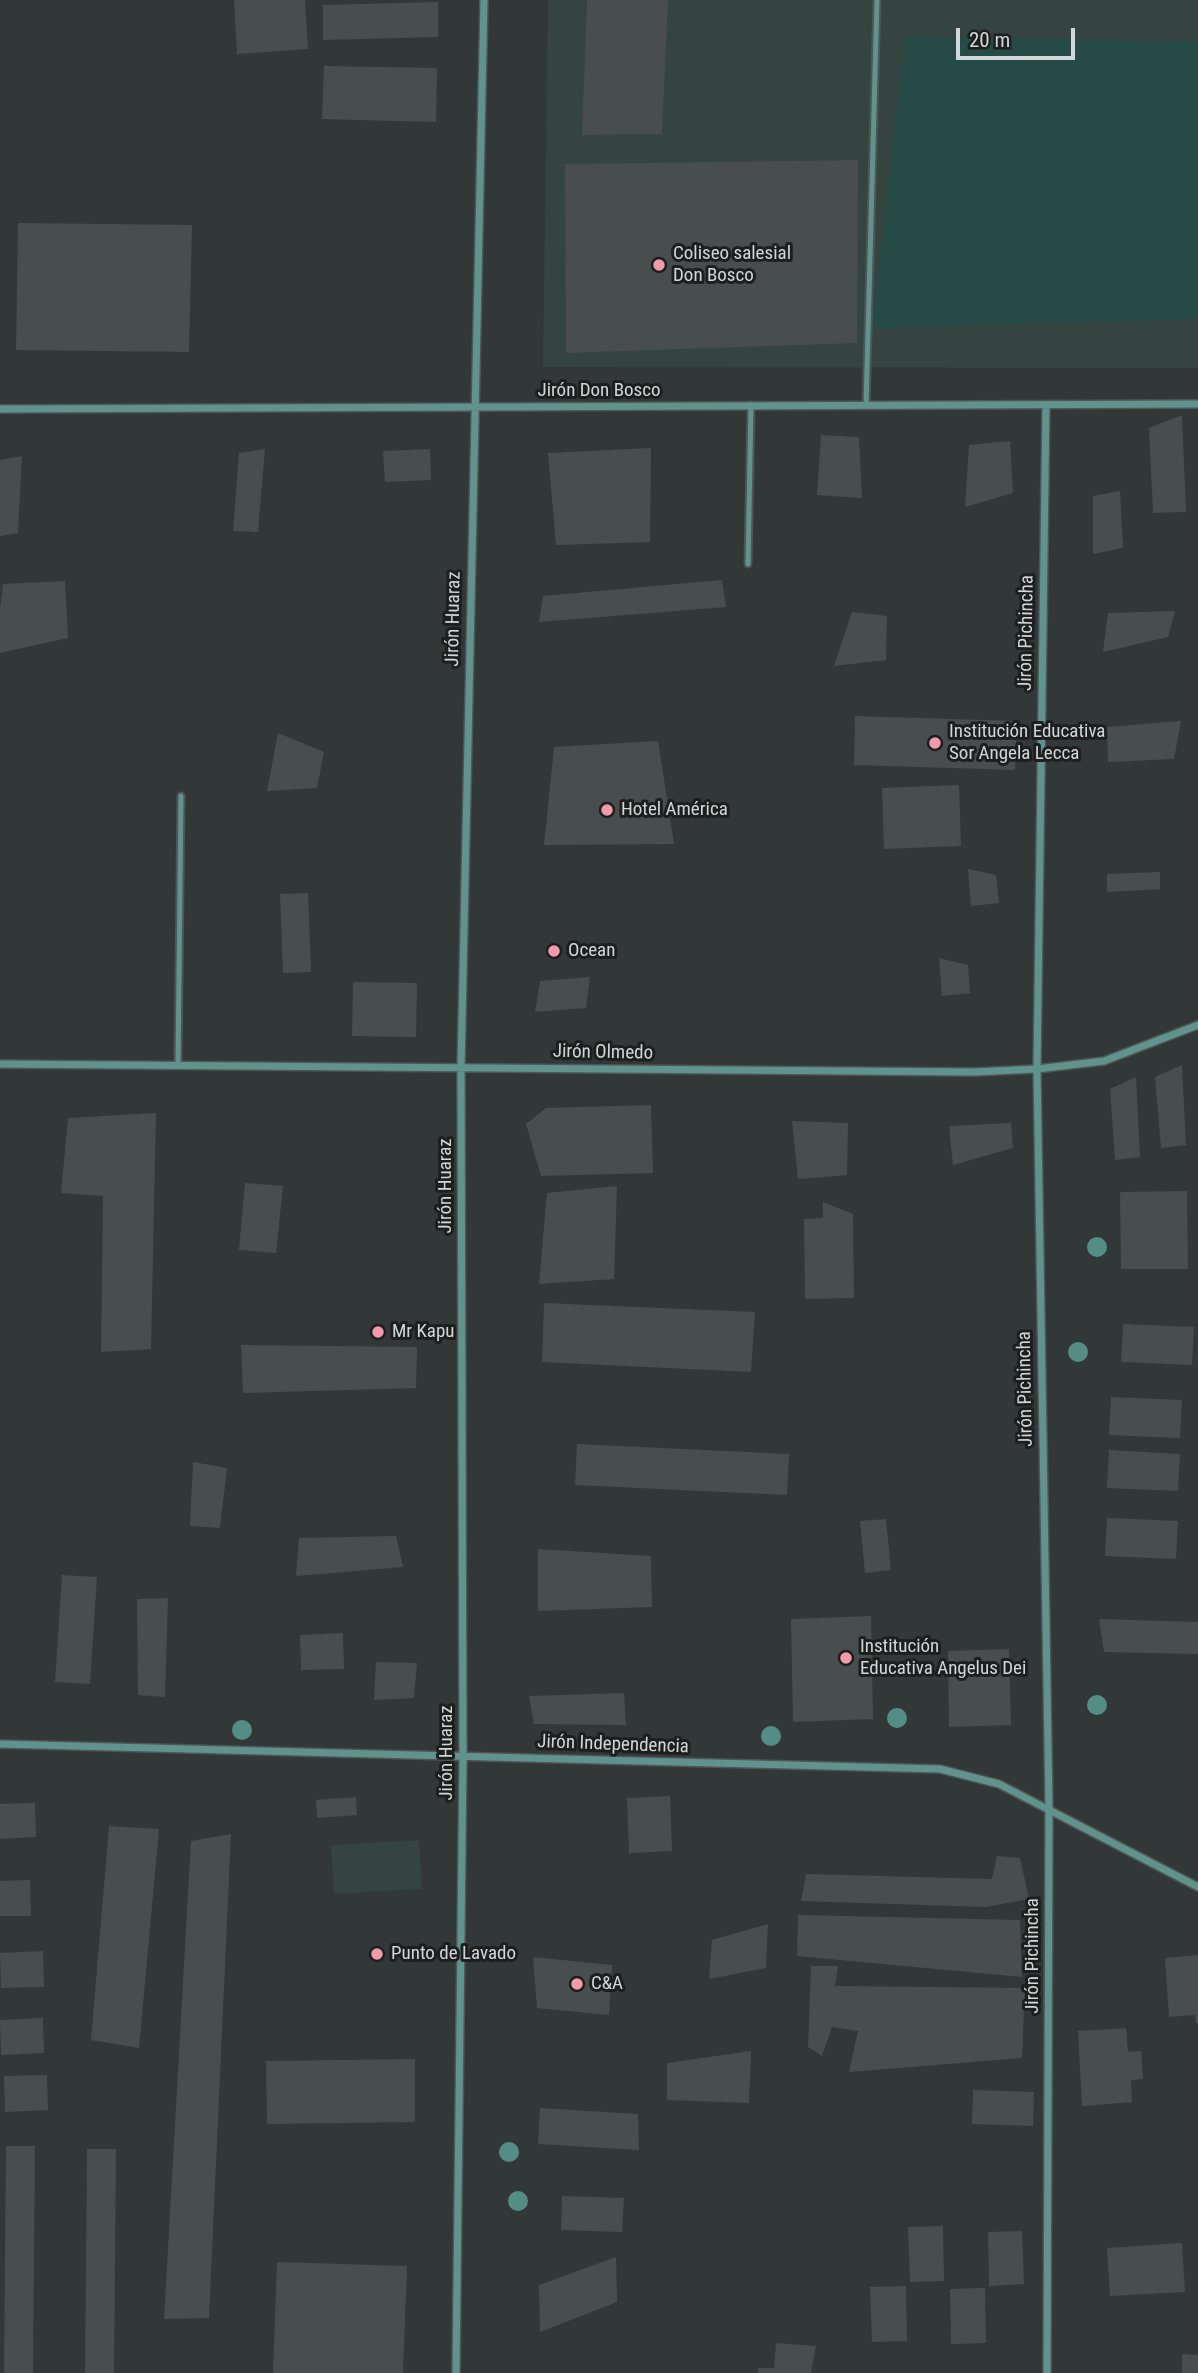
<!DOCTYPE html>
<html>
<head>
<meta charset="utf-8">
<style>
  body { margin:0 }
  #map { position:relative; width:1198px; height:2373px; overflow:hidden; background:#323837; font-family:"Roboto Condensed",sans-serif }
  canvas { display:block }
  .scale { position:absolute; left:956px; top:28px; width:119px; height:32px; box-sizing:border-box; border:4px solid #d2d6d6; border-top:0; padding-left:9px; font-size:21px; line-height:24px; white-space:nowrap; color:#d2d6d6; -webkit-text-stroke:5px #1c1f1e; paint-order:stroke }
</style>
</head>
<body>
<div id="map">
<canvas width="1198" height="2373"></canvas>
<div class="scale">20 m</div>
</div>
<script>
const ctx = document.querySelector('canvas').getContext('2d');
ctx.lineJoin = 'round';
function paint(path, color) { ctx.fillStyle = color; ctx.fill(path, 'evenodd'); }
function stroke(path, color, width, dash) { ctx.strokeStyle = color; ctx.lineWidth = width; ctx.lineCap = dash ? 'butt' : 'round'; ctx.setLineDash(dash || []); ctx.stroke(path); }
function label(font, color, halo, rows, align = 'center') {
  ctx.font = font + ' "Roboto Condensed",sans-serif'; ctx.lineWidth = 6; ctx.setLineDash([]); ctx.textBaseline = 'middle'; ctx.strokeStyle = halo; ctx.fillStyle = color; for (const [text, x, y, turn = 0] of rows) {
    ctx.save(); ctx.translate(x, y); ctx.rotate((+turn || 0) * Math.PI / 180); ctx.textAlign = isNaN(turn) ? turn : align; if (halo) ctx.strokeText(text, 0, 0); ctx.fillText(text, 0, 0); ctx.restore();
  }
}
paint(new Path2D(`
  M 548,0 L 1198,0 L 1198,368 L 543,367 Z
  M 419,1840 L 422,1889 L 334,1894 L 331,1845 Z`), '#354341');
paint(new Path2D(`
  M 905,36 L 1198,42 L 1198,319 L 872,328 Z`), '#264a46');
paint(new Path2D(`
  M 234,0 L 305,0 L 308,49 L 237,54 Z
  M 587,0 L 668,0 L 662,134 L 582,135 Z
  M 438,2 L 438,37 L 323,40 L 323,5 Z
  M 324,66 L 437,68 L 436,122 L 322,119 Z
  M 858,160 L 857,343 L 566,353 L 565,164 Z
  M 18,223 L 192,225 L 189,352 L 16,350 Z
  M 1182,415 L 1186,512 L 1153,513 L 1149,428 Z
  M 821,435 L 859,437 L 862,498 L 817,495 Z
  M 1010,441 L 1013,493 L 965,507 L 969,445 Z
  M 651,448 L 650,542 L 556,545 L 548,453 Z
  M 265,449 L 258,532 L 233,531 L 239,453 Z
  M 430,449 L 431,480 L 385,482 L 383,451 Z
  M 22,456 L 18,533 L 0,536 L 0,460 Z
  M 1120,491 L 1123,548 L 1093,554 L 1093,496 Z
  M 722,580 L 726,607 L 539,622 L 543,596 Z
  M 65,581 L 68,638 L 0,653 L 0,609 L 3,584 Z
  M 1175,611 L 1168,637 L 1103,652 L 1108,613 Z
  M 852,612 L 887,616 L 886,660 L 834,666 Z
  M 855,716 L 1017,721 L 1015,770 L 854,765 Z
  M 1181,721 L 1174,759 L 1108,762 L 1107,727 Z
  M 278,733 L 324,752 L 317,788 L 267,791 Z
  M 658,741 L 674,844 L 544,845 L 554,747 Z
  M 959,785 L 961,846 L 884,849 L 882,788 Z
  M 968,869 L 996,875 L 999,903 L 971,906 Z
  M 1160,872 L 1160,889 L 1107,892 L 1107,874 Z
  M 308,893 L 311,972 L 283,973 L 280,894 Z
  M 939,958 L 968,965 L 970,993 L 942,996 Z
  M 590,977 L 586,1008 L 535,1012 L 540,981 Z
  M 353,982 L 417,983 L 416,1037 L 352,1036 Z
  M 1182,1065 L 1186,1145 L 1161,1148 L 1155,1077 Z
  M 1136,1077 L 1140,1157 L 1115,1160 L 1110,1089 Z
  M 651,1105 L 653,1173 L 541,1176 L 526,1124 L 546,1108 Z
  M 156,1113 L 151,1349 L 101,1352 L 103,1196 L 61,1193 L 68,1118 Z
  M 792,1121 L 848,1123 L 847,1175 L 798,1179 Z
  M 1011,1123 L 1013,1148 L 953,1165 L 949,1126 Z
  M 245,1183 L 283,1186 L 276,1253 L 239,1250 Z
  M 617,1186 L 614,1279 L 539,1284 L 547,1193 Z
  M 1187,1191 L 1188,1269 L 1121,1269 L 1120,1192 Z
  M 823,1202 L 853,1214 L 854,1298 L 805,1299 L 804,1219 L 823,1218 Z
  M 544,1303 L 755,1312 L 751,1372 L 542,1362 Z
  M 1123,1324 L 1194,1327 L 1192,1365 L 1121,1362 Z
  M 241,1345 L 417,1347 L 416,1388 L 243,1393 Z
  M 1111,1397 L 1182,1400 L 1180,1438 L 1109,1435 Z
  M 577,1444 L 789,1454 L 787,1495 L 575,1485 Z
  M 1109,1450 L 1180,1454 L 1178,1491 L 1107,1488 Z
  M 193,1462 L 227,1468 L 220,1528 L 190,1526 Z
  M 1107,1518 L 1178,1521 L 1176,1559 L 1105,1556 Z
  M 886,1519 L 891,1570 L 865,1573 L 860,1521 Z
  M 396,1536 L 403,1567 L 296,1576 L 299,1538 Z
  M 538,1549 L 651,1556 L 652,1607 L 538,1611 Z
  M 62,1575 L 97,1577 L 90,1684 L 55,1682 Z
  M 168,1598 L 165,1697 L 138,1695 L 137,1599 Z
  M 871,1616 L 873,1719 L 793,1722 L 791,1619 Z
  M 1099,1619 L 1198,1622 L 1198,1654 L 1104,1652 Z
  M 343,1633 L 344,1669 L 301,1670 L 300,1635 Z
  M 1009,1649 L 1011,1725 L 949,1727 L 948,1651 Z
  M 376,1662 L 417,1663 L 414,1698 L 374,1700 Z
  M 624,1693 L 626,1725 L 534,1724 L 529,1696 Z
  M 670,1796 L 672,1851 L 629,1853 L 627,1798 Z
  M 356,1797 L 357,1815 L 317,1818 L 316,1800 Z
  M 35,1803 L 36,1837 L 0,1839 L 0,1804 Z
  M 109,1826 L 159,1829 L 139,2048 L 91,2040 Z
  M 231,1834 L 209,2318 L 164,2319 L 191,1841 Z
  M 997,1856 L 1020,1858 L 1029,1899 L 986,1907 L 801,1901 L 806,1874 L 992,1879 Z
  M 30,1880 L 31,1916 L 0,1916 L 0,1881 Z
  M 798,1915 L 1020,1920 L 1022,1977 L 797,1956 Z
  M 768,1924 L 766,1968 L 709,1979 L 712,1940 Z
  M 43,1951 L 44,1987 L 1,1988 L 0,1953 Z
  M 1198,1955 L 1198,2023 L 1196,2023 L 1195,2015 L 1169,2017 L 1165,1958 Z
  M 533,1957 L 612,1965 L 609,2015 L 537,2008 Z
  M 811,1966 L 838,1966 L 835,1986 L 1025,1988 L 1022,2058 L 849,2072 L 858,2031 L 832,2027 L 822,2056 L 808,2047 Z
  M 43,2018 L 44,2053 L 1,2055 L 0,2020 Z
  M 1126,2028 L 1128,2052 L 1141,2051 L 1143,2079 L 1131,2080 L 1132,2102 L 1082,2106 L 1078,2031 Z
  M 751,2051 L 749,2103 L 667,2100 L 667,2063 Z
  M 415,2059 L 415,2122 L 267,2124 L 266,2061 Z
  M 47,2075 L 48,2110 L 5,2112 L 4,2076 Z
  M 973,2090 L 1034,2092 L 1033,2126 L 972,2124 Z
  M 540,2108 L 638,2114 L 639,2150 L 538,2144 Z
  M 6,2146 L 35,2146 L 33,2373 L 4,2373 Z
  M 87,2149 L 116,2149 L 114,2373 L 85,2373 Z
  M 562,2196 L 624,2198 L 622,2232 L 561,2230 Z
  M 943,2226 L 944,2281 L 910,2282 L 908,2227 Z
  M 1022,2231 L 1024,2284 L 989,2286 L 988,2232 Z
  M 1182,2243 L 1185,2292 L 1110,2296 L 1107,2248 Z
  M 616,2257 L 617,2302 L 540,2332 L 539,2285 Z
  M 277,2262 L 407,2266 L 403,2373 L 273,2373 Z
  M 906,2286 L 907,2341 L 872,2342 L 870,2287 Z
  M 985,2288 L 986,2343 L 951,2344 L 950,2289 Z
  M 776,2343 L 816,2346 L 811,2373 L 758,2373 L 758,2368 L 774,2368 Z
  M 1182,2354 L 1198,2355 L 1198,2373 L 1182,2373 Z`), '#484e4d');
const service = new Path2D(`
  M 866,406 L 877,0
  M 748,564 L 751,405
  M 178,1065 L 181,796`);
const minor = new Path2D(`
  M 1046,405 L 1037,1069 L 1049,1808 L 1047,2373
  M 0,409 L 1198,404
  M 0,1064 L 974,1072 L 1037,1069 L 1104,1061 L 1198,1025
  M 0,1744 L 940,1769 L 999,1784 L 1198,1887
  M 456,2373 L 463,1757 L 461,1067 L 484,0`);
stroke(service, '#4f5454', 9);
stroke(minor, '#4f5454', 10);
stroke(service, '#60938d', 5);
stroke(minor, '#60938d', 7);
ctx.fillStyle = '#548d86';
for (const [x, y] of [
  [1097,1247],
  [1078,1352],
  [1097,1705],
  [897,1718],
  [242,1730],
  [771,1736],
  [509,2152],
  [518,2201]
]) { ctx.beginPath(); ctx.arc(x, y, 10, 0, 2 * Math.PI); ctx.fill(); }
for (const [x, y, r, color] of [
  [659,265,7,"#f29aac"],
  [935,743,7,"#f29aac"],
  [607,810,7,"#f29aac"],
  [554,951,7,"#f29aac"],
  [378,1332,7,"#f29aac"],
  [846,1658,7,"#f29aac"],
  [377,1954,7,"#f29aac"],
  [577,1984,7,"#f29aac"]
]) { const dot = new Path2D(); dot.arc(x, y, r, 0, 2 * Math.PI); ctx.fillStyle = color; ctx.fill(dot); stroke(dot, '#1c1f1e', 2.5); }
label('19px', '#d2d6d6', '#1c1f1e', [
  ["Coliseo salesial",673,254],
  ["Don Bosco",673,276],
  ["Institución Educativa",949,732],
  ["Sor Angela Lecca",949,754],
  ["Hotel América",621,810],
  ["Ocean",568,951],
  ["Mr Kapu",392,1332],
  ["Institución",860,1647],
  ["Educativa Angelus Dei",860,1669],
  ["Punto de Lavado",391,1954],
  ["C&A",591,1984]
], 'left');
label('19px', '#d2d6d6', '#1c1f1e', [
  ["Jirón Don Bosco",599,391],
  ["Jirón Huaraz",454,619,-89],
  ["Jirón Pichincha",1027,633,-89],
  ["Jirón Olmedo",603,1053,1],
  ["Jirón Huaraz",446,1186,-90],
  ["Jirón Pichincha",1026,1389,-91],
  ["Jirón Independencia",613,1745,2],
  ["Jirón Huaraz",447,1753,-90],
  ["Jirón Pichincha",1033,1956,-90]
]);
</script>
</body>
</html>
